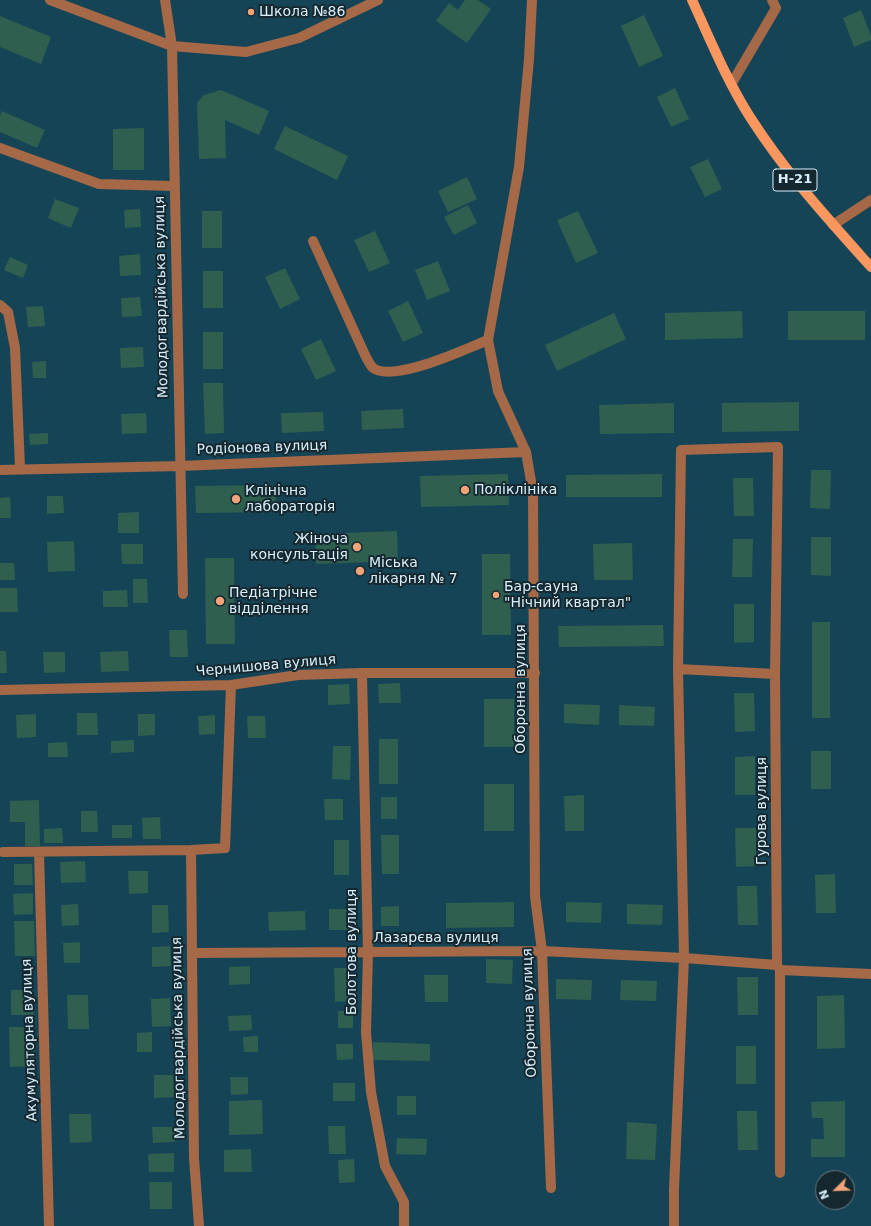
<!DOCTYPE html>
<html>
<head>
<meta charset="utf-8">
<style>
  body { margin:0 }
  #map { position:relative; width:871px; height:1226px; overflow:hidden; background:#164457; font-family:"DejaVu Sans",sans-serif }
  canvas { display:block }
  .north { position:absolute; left:815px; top:1170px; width:40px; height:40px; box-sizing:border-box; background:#152830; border:1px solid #637881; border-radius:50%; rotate:247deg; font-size:11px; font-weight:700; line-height:16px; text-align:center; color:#d8effb }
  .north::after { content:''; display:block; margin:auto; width:14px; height:18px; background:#f0a378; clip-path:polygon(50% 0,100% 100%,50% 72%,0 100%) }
</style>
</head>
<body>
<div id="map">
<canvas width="871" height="1226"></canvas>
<div class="north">N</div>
</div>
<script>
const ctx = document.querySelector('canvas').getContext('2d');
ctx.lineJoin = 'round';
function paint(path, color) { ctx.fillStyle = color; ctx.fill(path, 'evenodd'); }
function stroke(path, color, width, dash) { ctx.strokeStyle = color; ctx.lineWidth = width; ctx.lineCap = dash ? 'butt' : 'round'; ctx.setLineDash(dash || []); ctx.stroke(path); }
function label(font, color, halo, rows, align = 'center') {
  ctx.font = font + ' "DejaVu Sans",sans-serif'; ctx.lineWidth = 4; ctx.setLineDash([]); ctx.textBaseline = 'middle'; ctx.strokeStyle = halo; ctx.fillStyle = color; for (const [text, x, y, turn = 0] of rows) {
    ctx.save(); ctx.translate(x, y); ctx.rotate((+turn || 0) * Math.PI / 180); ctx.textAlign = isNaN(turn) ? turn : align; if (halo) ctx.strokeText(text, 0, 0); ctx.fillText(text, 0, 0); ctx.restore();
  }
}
paint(new Path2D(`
  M 465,0 L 478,0 L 491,9 L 467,43 L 436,21 L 449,3 L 458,10 Z
  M 861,10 L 871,36 L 871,40 L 854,47 L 843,18 Z
  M 644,15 L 663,56 L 639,67 L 621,26 Z
  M 0,16 L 51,37 L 41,64 L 0,47 Z
  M 675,88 L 689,119 L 671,127 L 657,97 Z
  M 221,90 L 269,111 L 259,135 L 225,120 L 226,158 L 199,159 L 197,103 L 204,95 Z
  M 2,111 L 45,130 L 37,148 L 0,132 L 0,116 Z
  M 285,126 L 348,156 L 337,180 L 274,149 Z
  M 144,128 L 144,170 L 113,170 L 113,129 Z
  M 708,159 L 722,189 L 705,197 L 690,167 Z
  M 467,177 L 477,199 L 448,212 L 438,191 Z
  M 55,199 L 79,208 L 71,228 L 48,218 Z
  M 468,205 L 477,223 L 454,235 L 444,217 Z
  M 140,209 L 141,227 L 125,228 L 124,210 Z
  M 202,211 L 222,211 L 222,248 L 202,248 Z
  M 578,211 L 598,253 L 576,263 L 557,220 Z
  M 375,231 L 390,263 L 369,272 L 354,240 Z
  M 140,254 L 141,275 L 120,276 L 119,256 Z
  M 10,257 L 28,265 L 23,278 L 4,270 Z
  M 438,261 L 450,291 L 427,300 L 415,270 Z
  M 285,268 L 300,299 L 280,309 L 265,277 Z
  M 203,271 L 223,271 L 223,308 L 203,308 Z
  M 140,297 L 142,316 L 122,317 L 121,298 Z
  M 408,301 L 423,333 L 403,342 L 388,311 Z
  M 43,306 L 45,326 L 28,327 L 26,307 Z
  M 742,311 L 743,338 L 665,340 L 665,313 Z
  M 788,311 L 865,311 L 865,340 L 788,340 Z
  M 614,313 L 626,339 L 557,371 L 545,345 Z
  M 203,332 L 223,332 L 223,369 L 203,369 Z
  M 321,339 L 336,371 L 316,380 L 301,349 Z
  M 143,347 L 144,367 L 121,368 L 120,348 Z
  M 46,361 L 46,378 L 33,378 L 32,362 Z
  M 203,383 L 223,383 L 224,433 L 205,434 Z
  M 799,402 L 799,431 L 722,432 L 722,403 Z
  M 674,403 L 674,433 L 600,434 L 599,405 Z
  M 403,409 L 404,428 L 362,430 L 361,411 Z
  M 323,412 L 324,431 L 282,433 L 281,413 Z
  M 146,413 L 147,433 L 122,434 L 121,414 Z
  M 48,433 L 48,444 L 30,445 L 29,434 Z
  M 811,470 L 831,470 L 830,509 L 810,508 Z
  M 508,474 L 509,505 L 421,507 L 420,476 Z
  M 662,474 L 662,497 L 566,497 L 566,475 Z
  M 733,478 L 753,478 L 754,516 L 734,516 Z
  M 276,485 L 276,512 L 196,513 L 195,486 Z
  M 47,496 L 63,496 L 64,513 L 47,514 Z
  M 10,497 L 11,518 L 0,518 L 0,498 Z
  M 139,512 L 139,533 L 118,533 L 118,513 Z
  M 397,531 L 398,561 L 316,564 L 315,534 Z
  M 811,537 L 831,537 L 831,576 L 811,575 Z
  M 733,539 L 753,539 L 752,577 L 732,577 Z
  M 74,541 L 75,571 L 48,572 L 47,542 Z
  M 632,543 L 633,580 L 594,580 L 593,544 Z
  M 121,544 L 143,544 L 143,564 L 122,564 Z
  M 482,554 L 510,554 L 511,635 L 482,635 Z
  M 205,558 L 234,558 L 235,644 L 206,644 Z
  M 0,563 L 14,563 L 15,580 L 0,580 Z
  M 133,579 L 147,579 L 148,603 L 133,603 Z
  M 0,588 L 17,588 L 18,612 L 0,612 Z
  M 127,590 L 128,607 L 103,607 L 103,591 Z
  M 734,604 L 754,604 L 754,642 L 734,643 Z
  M 812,622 L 830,622 L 830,718 L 812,718 Z
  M 663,625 L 664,646 L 559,647 L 558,626 Z
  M 169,630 L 187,630 L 188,657 L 170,657 Z
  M 0,651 L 6,651 L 7,673 L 0,673 Z
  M 128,651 L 129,671 L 101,672 L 100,652 Z
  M 43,652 L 65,652 L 65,672 L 44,673 Z
  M 400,683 L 401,703 L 379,703 L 378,684 Z
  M 349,684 L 350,704 L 328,705 L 328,685 Z
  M 734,693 L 754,693 L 755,731 L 735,732 Z
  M 484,699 L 514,699 L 514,747 L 484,747 Z
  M 564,704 L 600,705 L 599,725 L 564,723 Z
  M 619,705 L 655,707 L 654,726 L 619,725 Z
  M 77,713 L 97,713 L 98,735 L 77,735 Z
  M 36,714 L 36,737 L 17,738 L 16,715 Z
  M 138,714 L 155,714 L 155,735 L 138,736 Z
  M 215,715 L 215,734 L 199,735 L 198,716 Z
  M 247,716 L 265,716 L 266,738 L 248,738 Z
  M 379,739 L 398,739 L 398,784 L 379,784 Z
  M 134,740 L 134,752 L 111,753 L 111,741 Z
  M 67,742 L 68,757 L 48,757 L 48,743 Z
  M 333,746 L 351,746 L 350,780 L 332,779 Z
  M 811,751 L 831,751 L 831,789 L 811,789 Z
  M 755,756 L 755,795 L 735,795 L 735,757 Z
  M 484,784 L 514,784 L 514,831 L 484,831 Z
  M 584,795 L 584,831 L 565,831 L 564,796 Z
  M 381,797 L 397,797 L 397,819 L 381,819 Z
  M 324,799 L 343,799 L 343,820 L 325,820 Z
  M 39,800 L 40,846 L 25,846 L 25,822 L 10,822 L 10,801 Z
  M 81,811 L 97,811 L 98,832 L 81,832 Z
  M 160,817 L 161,839 L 143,839 L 142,818 Z
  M 112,825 L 132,825 L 132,838 L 112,838 Z
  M 62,828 L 63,843 L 44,843 L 44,829 Z
  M 735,828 L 756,828 L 756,866 L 736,867 Z
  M 381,835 L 399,835 L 399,874 L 382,874 Z
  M 334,840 L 349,840 L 349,875 L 334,875 Z
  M 85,861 L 86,882 L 61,883 L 60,862 Z
  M 14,864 L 32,864 L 33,885 L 14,885 Z
  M 128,871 L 148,871 L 148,893 L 129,894 Z
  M 835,874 L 836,913 L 816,913 L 815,875 Z
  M 737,886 L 757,886 L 758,925 L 738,925 Z
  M 33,893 L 33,914 L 14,915 L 13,894 Z
  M 514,902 L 514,927 L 446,928 L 446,903 Z
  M 566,902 L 602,903 L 601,923 L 566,922 Z
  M 78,904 L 79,925 L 62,926 L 61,905 Z
  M 627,904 L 663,905 L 662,925 L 627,924 Z
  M 152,905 L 168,905 L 169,932 L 152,933 Z
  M 399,906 L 399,926 L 381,926 L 381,907 Z
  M 329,909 L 350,909 L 351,930 L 329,930 Z
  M 305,911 L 306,930 L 269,931 L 268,912 Z
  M 14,921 L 34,921 L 35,956 L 15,956 Z
  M 80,942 L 80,963 L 64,963 L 63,943 Z
  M 170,946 L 171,966 L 152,967 L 152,947 Z
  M 486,959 L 513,960 L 512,984 L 486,983 Z
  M 250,966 L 250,984 L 229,985 L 229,967 Z
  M 334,968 L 352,968 L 353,1001 L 335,1002 Z
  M 424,975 L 448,975 L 448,1002 L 425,1002 Z
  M 737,977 L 758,977 L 758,1015 L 738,1015 Z
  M 556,979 L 592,980 L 591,1000 L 556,999 Z
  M 621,980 L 657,981 L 656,1001 L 620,1000 Z
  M 11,990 L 33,990 L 34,1015 L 11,1015 Z
  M 67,995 L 88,995 L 89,1029 L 68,1029 Z
  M 844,995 L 845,1048 L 817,1049 L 817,996 Z
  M 170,998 L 171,1026 L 152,1027 L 151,999 Z
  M 338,1011 L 353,1011 L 353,1028 L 338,1028 Z
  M 251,1015 L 252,1030 L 229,1031 L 228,1016 Z
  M 9,1027 L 34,1027 L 35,1066 L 10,1067 Z
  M 152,1032 L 152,1052 L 137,1052 L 137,1033 Z
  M 258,1036 L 258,1052 L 244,1052 L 243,1037 Z
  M 373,1042 L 430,1044 L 430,1061 L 373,1060 Z
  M 336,1044 L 353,1044 L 353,1059 L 337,1060 Z
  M 736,1046 L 756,1046 L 756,1084 L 736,1084 Z
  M 154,1075 L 173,1075 L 174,1097 L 154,1098 Z
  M 230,1077 L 248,1077 L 248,1094 L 231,1095 Z
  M 333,1083 L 355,1083 L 355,1101 L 333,1101 Z
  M 397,1096 L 416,1096 L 416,1115 L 397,1115 Z
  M 262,1100 L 263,1134 L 229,1135 L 229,1101 Z
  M 845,1101 L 845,1157 L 811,1157 L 811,1139 L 824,1139 L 823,1118 L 812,1118 L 811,1102 Z
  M 737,1111 L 757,1111 L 758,1150 L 738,1150 Z
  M 69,1114 L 91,1114 L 92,1142 L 70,1143 Z
  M 627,1122 L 657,1124 L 655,1160 L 626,1159 Z
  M 328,1126 L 345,1126 L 346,1154 L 329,1154 Z
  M 152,1127 L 175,1127 L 175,1142 L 153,1143 Z
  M 397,1138 L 427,1139 L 426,1155 L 396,1154 Z
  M 251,1149 L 252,1172 L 224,1172 L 224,1150 Z
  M 174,1153 L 174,1172 L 149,1172 L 148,1154 Z
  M 354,1159 L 355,1182 L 339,1183 L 338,1160 Z
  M 149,1182 L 172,1182 L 172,1209 L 150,1209 Z`), '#2f5f4f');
stroke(new Path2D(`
  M 50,0 L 172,46 L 246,52 L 299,38 L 378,0
  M 165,0 L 172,46 L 183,594
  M 532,0 L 529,59 L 519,167 L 488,340 L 498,391 L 526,452 L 533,493 L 535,896 L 542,951 L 551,1188
  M 732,83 L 776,8 L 772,0
  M 0,148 L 99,184 L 174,186
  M 833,225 L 871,200
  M 313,241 L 365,355 C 367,359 370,365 373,368 C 394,383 465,349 488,340
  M 0,305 L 8,312 L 15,348 L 20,468
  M 0,470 L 180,466 L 526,452
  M 678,669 L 775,674
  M 362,673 L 368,952 L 366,1032 L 371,1092 L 385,1166 L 404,1202 L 404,1226
  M 0,690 L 231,685 L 298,675 L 362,673 L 535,673
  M 191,850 L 194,1158 L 199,1226
  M 3,852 L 191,850 L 225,848 L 231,685
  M 39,852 L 49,1226
  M 192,953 L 542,951 L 684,958 L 777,965
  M 780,970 L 871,974
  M 674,1226 L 674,1189 L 684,958 L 678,669 L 681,450 L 778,447 L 775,674 L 777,965 L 780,970 L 780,1173`), '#a56947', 10);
stroke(new Path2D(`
  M 692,0 C 710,39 727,81 750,117 C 785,172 828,219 871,267`), '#fa975e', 10);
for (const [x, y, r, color] of [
  [251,12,4,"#f0a378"],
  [465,490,5,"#f0a378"],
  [236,499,5,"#f0a378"],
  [357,547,5,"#f0a378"],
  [360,571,5,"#f0a378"],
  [496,595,4,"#f0a378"],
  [220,601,5,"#f0a378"]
]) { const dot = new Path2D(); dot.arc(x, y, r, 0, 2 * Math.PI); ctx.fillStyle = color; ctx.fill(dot); stroke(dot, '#152830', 1.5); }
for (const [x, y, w] of [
  [795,180,44]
]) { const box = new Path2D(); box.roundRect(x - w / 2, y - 11, w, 22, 3); ctx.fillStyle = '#152830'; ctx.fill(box); stroke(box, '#d8effb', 1); }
label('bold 13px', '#d8effb', null, [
  ["Н-21",795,180]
]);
label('14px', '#d8effb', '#152830', [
  ["Школа №86",259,12],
  ["Поліклініка",474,490],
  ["Клінічна",245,491],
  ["лабораторія",245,507],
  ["Жіноча",348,539,"right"],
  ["консультація",348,555,"right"],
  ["Міська",369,563],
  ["лікарня № 7",369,579],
  ["Бар-сауна",504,587],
  ["\"Нічний квартал\"",504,603],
  ["Педіатрічне",229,593],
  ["відділення",229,609]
], 'left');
label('14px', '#d8effb', '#152830', [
  ["Молодогвардійська вулиця",162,297,-91],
  ["Родіонова вулиця",262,448,-2],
  ["Чернишова вулиця",266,666,-5],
  ["Оборонна вулиця",521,689,-90],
  ["Гурова вулиця",762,811,-90],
  ["Лазарєва вулиця",436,938],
  ["Болотова вулиця",352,952,-90],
  ["Оборонна вулиця",530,1013,-92],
  ["Молодогвардійська вулиця",179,1038,-91],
  ["Акумуляторна вулиця",30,1040,-92]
]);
</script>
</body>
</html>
